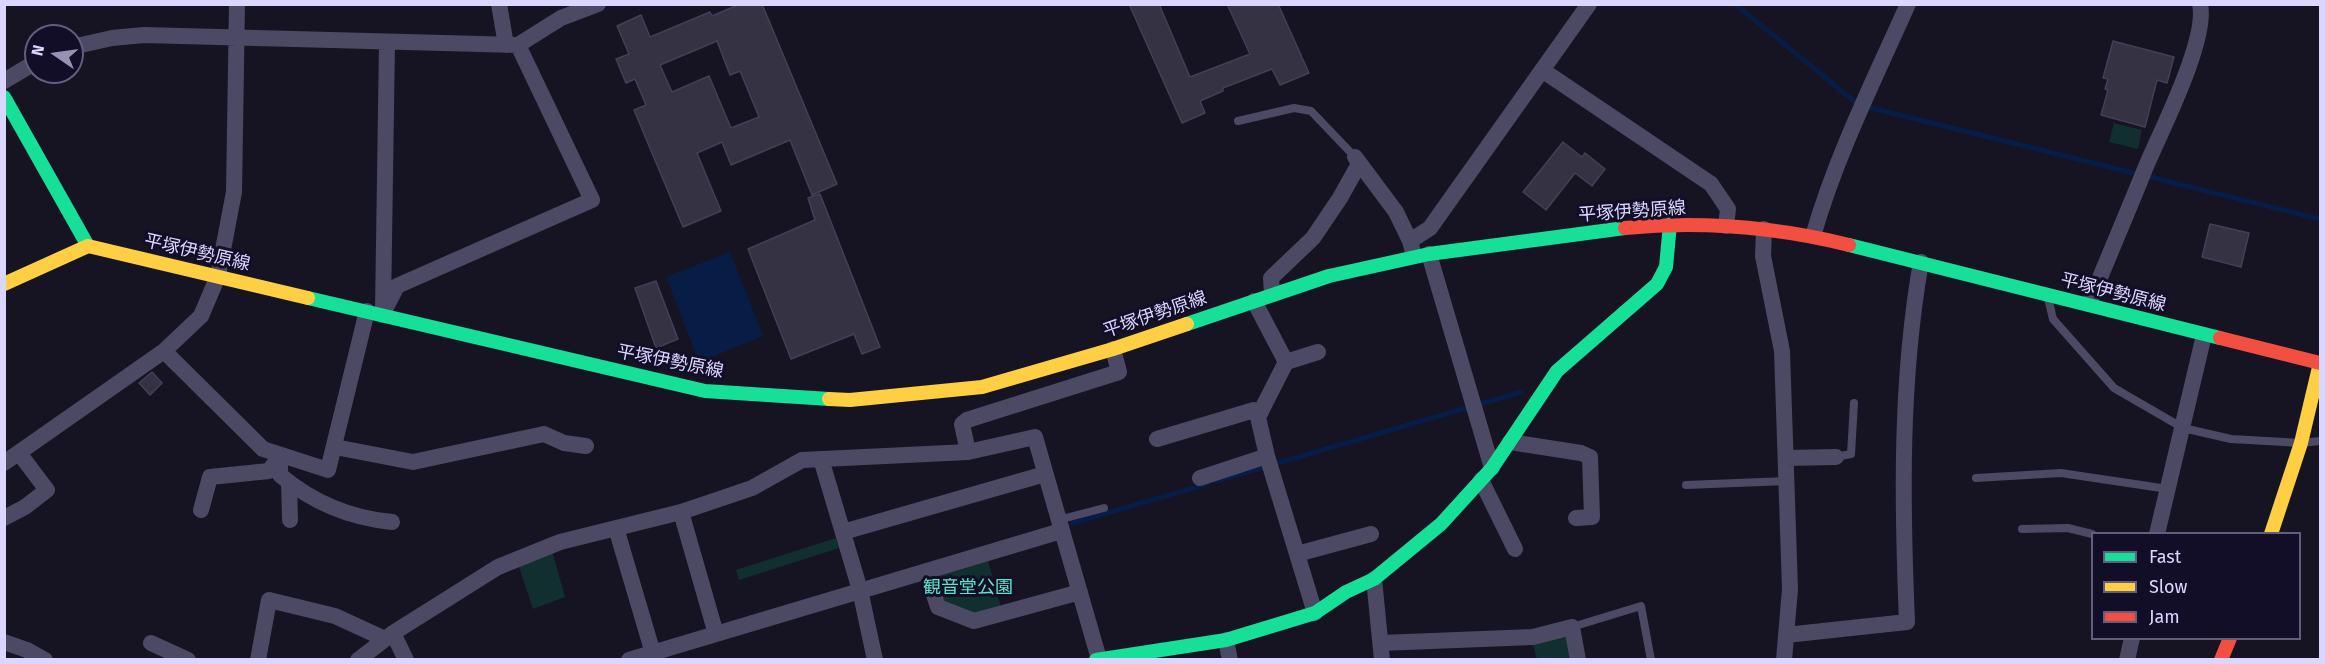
<!DOCTYPE html>
<html>
<head>
<meta charset="utf-8">
<style>
  body { margin:0 }
  #map { position:relative; width:2325px; height:664px; overflow:hidden; background:#161422; font-family:"Fira Sans",sans-serif }
  canvas { display:block }
  .frame { position:absolute; inset:0; border:6px solid #dbd6ff; pointer-events:none }
  .legend { position:absolute; left:2091px; top:532px; width:210px; height:108px; box-sizing:border-box; background:#130e28; border:2px solid #635e7e; margin:0; padding:8px 10px; list-style:none; font-size:18px; color:#dbd6ff }
  .legend li { display:flex; align-items:center; gap:12px; height:30px }
  .legend b { width:30px; border:2px solid #635e7e }
  .north { position:absolute; left:24px; top:24px; width:60px; height:60px; box-sizing:border-box; background:#130e28; border:2px solid #635e7e; border-radius:50%; rotate:283deg; font-size:16px; font-weight:700; line-height:24px; text-align:center; color:#dbd6ff }
  .north::after { content:''; display:block; margin:auto; width:21px; height:27px; background:#9692b2; clip-path:polygon(50% 0,100% 100%,50% 72%,0 100%) }
</style>
</head>
<body>
<div id="map">
<canvas width="2325" height="664"></canvas>
<div class="frame"></div>
<ul class="legend">
<li><b style="height:8px;background:#16e098"></b>Fast</li>
<li><b style="height:8px;background:#ffcf43"></b>Slow</li>
<li><b style="height:8px;background:#f24e42"></b>Jam</li>
</ul>
<div class="north">N</div>
</div>
<script>
const ctx = document.querySelector('canvas').getContext('2d');
ctx.lineJoin = 'round';
function paint(path, color) { ctx.fillStyle = color; ctx.fill(path, 'evenodd'); }
function stroke(path, color, width, dash) { ctx.strokeStyle = color; ctx.lineWidth = width; ctx.lineCap = dash ? 'butt' : 'round'; ctx.setLineDash(dash || []); ctx.stroke(path); }
function label(font, color, halo, rows, align = 'center') {
  ctx.font = font + ' "Fira Sans","Noto Sans JP",sans-serif'; ctx.lineWidth = 6; ctx.setLineDash([]); ctx.textBaseline = 'middle'; ctx.strokeStyle = halo; ctx.fillStyle = color; for (const [text, x, y, turn = 0] of rows) {
    ctx.save(); ctx.translate(x, y); ctx.rotate((+turn || 0) * Math.PI / 180); ctx.textAlign = isNaN(turn) ? turn : align; if (halo) ctx.strokeText(text, 0, 0); ctx.fillText(text, 0, 0); ctx.restore();
  }
}
paint(new Path2D(`
  M 2114,123 L 2142,130 L 2138,149 L 2109,142 Z
  M 836,538 L 839,548 L 739,580 L 736,570 Z
  M 552,551 L 565,597 L 533,609 L 518,564 Z
  M 987,557 L 1001,608 L 977,616 L 941,603 L 934,578 L 936,572 Z
  M 1566,635 L 1573,659 L 1537,659 L 1532,642 Z`), '#122f30');
paint(new Path2D(`
  M 730,252 L 763,336 L 699,362 L 666,277 Z`), '#081d45');
stroke(new Path2D(`
  M 1735,4 L 1859,105 L 2320,219
  M 1216,481 L 1521,392
  M 1073,523 L 1207,484`), '#081d45', 5);
const building = new Path2D(`
  M 740,4 L 762,4 L 837,184 L 812,195 L 790,140 L 731,165 L 722,142 L 697,153 L 721,211 L 683,227 L 634,110 L 646,105 L 635,79 L 626,83 L 616,59 L 629,54 L 617,26 L 641,15 L 650,37 L 710,12 L 712,16 ZM 717,41 L 730,75 L 740,71 L 759,117 L 731,128 L 709,76 L 672,92 L 660,65 Z
  M 1129,4 L 1159,4 L 1190,77 L 1250,54 L 1227,4 L 1278,4 L 1309,73 L 1280,85 L 1272,69 L 1223,88 L 1223,91 L 1200,101 L 1205,113 L 1182,123 Z
  M 2113,41 L 2174,57 L 2167,83 L 2157,80 L 2145,127 L 2101,115 L 2108,90 L 2105,89 L 2108,79 L 2103,78 Z
  M 1563,142 L 1582,157 L 1585,153 L 1605,169 L 1592,186 L 1575,173 L 1546,210 L 1523,192 Z
  M 820,194 L 880,347 L 862,354 L 854,334 L 791,359 L 748,249 L 815,220 L 808,198 Z
  M 2210,224 L 2249,233 L 2241,267 L 2202,257 Z
  M 656,281 L 678,339 L 656,348 L 635,288 Z
  M 152,372 L 162,383 L 150,395 L 139,383 Z`);
paint(building, '#353244');
stroke(building, '#433f57', 1.5);
stroke(new Path2D(`
  M 1238,121 L 1294,108 L 1311,111 L 1355,157
  M 2048,298 L 2053,319 L 2114,388 L 2183,428 L 2231,439 L 2301,443 L 2320,441
  M 1836,457 L 1851,454 L 1854,403
  M 1976,478 L 2061,473 L 2168,489
  M 1686,485 L 1787,481
  M 1058,520 L 1104,508
  M 2022,529 L 2068,528 L 2092,534
  M 1572,627 L 1641,606 L 1651,660`), '#4b4963', 8);
stroke(new Path2D(`
  M 499,4 L 506,45
  M 72,47 L 112,38 L 144,35 L 518,45 L 561,18 L 598,4
  M 1542,70 L 1711,184 L 1728,209 L 1726,226
  M 4,81 L 36,62
  M 1355,157 L 1396,212 L 1410,241
  M 1764,229 L 1763,256 L 1782,351 L 1790,589 L 1784,660
  M 1813,236 C 1836,156 1874,80 1908,4
  M 1429,254 L 1492,468
  M 1414,256 L 1410,241 L 1430,228 L 1589,4
  M 1272,294 L 1271,278 L 1313,238 L 1340,198 L 1359,164
  M 1254,301 L 1286,362 L 1258,417 L 1267,456 L 1315,613
  M 2089,304 C 2108,258 2128,211 2147,164 C 2162,129 2208,39 2200,4
  M 383,309 L 387,42
  M 382,315 L 397,286 L 592,200 L 518,45
  M 164,351 L 263,449 L 328,470 L 367,311
  M 1286,362 L 1318,352
  M 1157,439 L 1254,410 L 1261,412
  M 1510,442 L 1581,453 L 1590,457 L 1592,517 L 1576,518
  M 335,447 L 413,462 L 544,434 L 564,443 L 586,446
  M 968,452 L 962,424 L 967,420 L 1119,372 L 1113,349
  M 280,456 L 280,475 C 312,502 350,518 392,522
  M 1786,458 L 1836,457
  M 821,459 L 860,590 L 875,660
  M 4,463 L 164,351 L 201,316 L 218,276 L 234,192 L 237,4
  M 1200,478 L 1267,456
  M 1481,480 L 1515,549
  M 289,482 L 290,520
  M 201,510 L 210,477 L 269,471 L 280,456
  M 681,512 L 716,634
  M 4,518 L 25,507 L 47,490 L 19,453
  M 616,528 L 655,660
  M 843,532 L 1045,474
  M 2157,534 L 2204,335
  M 1297,554 L 1371,534
  M 926,571 L 938,607 L 974,621 L 1080,592
  M 1374,579 L 1382,660
  M 393,633 L 406,660
  M 1786,635 L 1907,622 C 1902,502 1900,381 1921,262
  M 1226,640 L 1230,660
  M 4,642 L 27,650 L 45,660
  M 151,643 L 188,660
  M 1381,643 L 1533,637 L 1572,627 L 1578,660
  M 258,660 L 269,600 L 335,616 L 385,639
  M 358,660 L 393,633 L 498,567 L 560,542 L 681,512 L 752,488 L 802,460 L 968,452 L 1035,437 L 1099,659
  M 629,660 L 1061,531
  M 2127,660 L 2132,638`), '#4b4963', 16);
stroke(new Path2D(`
  M 4,97 L 88,246
  M 1849,245 L 2220,338
  M 308,298 L 705,391 L 829,399
  M 1187,324 L 1329,276 L 1429,254 L 1625,228
  M 1096,660 L 1226,640 L 1315,613 L 1346,592 L 1374,579 L 1441,524 L 1492,468 L 1557,371 L 1657,284 L 1666,267 L 1670,224`), '#16e098', 14);
stroke(new Path2D(`
  M 4,284 L 88,246 L 308,298
  M 829,399 L 850,400 L 982,387 L 1113,349 L 1187,324
  M 2271,534 L 2301,443 L 2320,363`), '#ffcf43', 14);
stroke(new Path2D(`
  M 1625,228 C 1700,221 1776,227 1849,245
  M 2220,338 L 2320,363
  M 2221,660 L 2230,638`), '#f24e42', 14);
label('18px', '#dbd6ff', '#130e28', [
  ["平塚伊勢原線",1632,212,-4],
  ["平塚伊勢原線",197,253,13],
  ["平塚伊勢原線",2113,293,14],
  ["平塚伊勢原線",1155,315,-19],
  ["平塚伊勢原線",670,362,11]
]);
label('18px', '#5ae7c7', '#130e28', [
  ["観音堂公園",968,588]
]);
</script>
</body>
</html>
